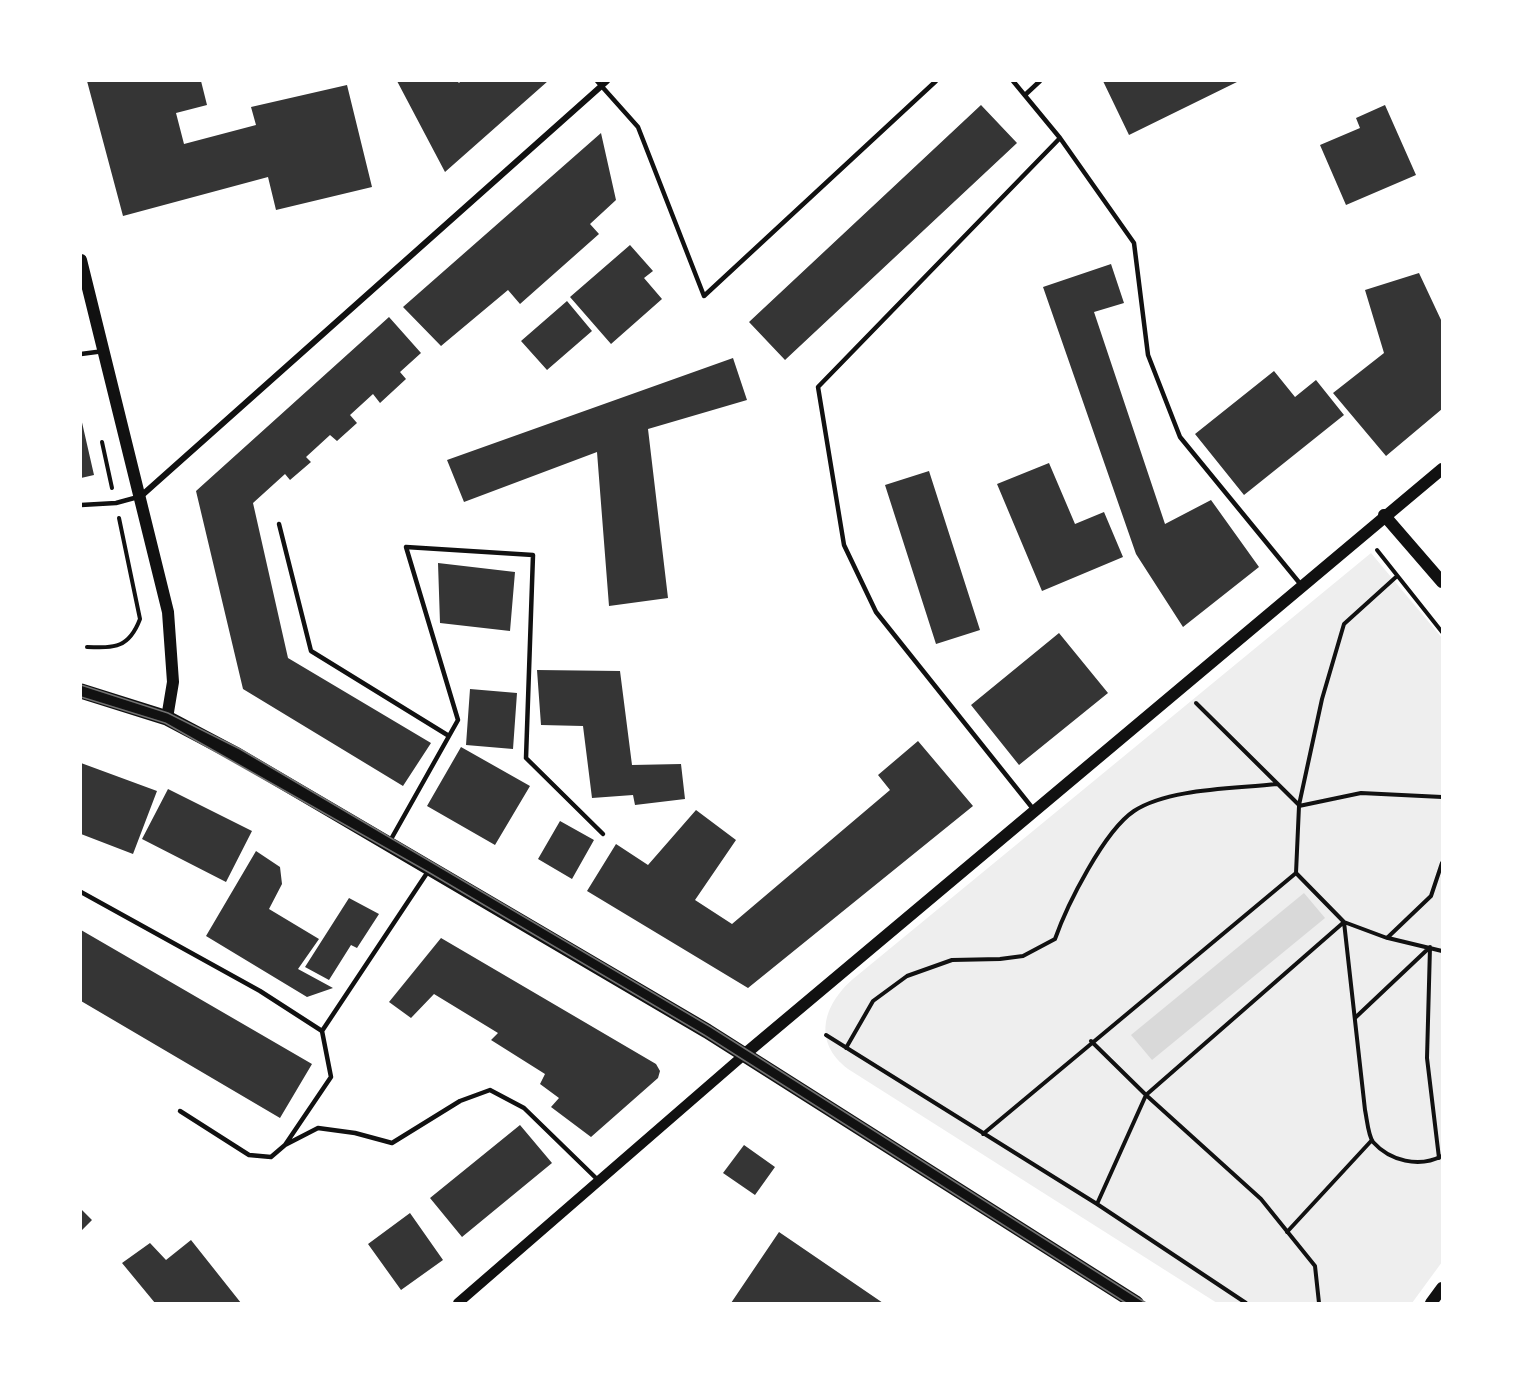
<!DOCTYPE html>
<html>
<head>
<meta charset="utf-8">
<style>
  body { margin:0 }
  #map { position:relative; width:1523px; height:1384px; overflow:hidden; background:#fff; font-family:Manrope,sans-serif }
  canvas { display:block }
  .frame { position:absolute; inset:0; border:82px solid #fff; pointer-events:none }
</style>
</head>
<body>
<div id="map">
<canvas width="1523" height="1384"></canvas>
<div class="frame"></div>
</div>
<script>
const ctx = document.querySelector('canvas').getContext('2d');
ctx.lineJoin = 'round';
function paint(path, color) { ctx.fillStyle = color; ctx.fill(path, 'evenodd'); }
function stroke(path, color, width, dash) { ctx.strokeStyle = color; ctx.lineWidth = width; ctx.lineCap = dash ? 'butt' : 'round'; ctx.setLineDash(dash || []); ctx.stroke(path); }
paint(new Path2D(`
  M 1371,553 L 1442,638 L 1442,1262 L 1412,1303 L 1217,1303 L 848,1069 C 812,1042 823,1005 853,979 Z`), '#eee');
paint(new Path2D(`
  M 1304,893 L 1325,918 L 1152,1060 L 1131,1035 Z`), '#d9d9d9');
paint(new Path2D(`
  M 87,81 L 201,81 L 207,105 L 176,113 L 184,144 L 256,125 L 251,107 L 347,85 L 372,187 L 276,210 L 268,177 L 123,216 Z
  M 397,81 L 457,81 L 459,83 L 461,81 L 548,81 L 445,172 Z
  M 1103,81 L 1239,81 L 1129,135 Z
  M 981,105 L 1017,143 L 785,360 L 749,322 Z
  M 1385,105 L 1416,175 L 1346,205 L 1320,145 L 1360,128 L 1356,118 Z
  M 601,133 L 616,200 L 590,224 L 599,234 L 520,304 L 508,290 L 441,346 L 403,307 Z
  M 630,245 L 653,271 L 644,278 L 662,299 L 611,344 L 570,297 Z
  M 1111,264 L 1124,303 L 1094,312 L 1165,524 L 1211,500 L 1259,567 L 1183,627 L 1136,554 L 1043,287 Z
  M 1419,273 L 1442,322 L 1442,409 L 1386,456 L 1333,393 L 1384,353 L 1365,290 Z
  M 567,301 L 592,331 L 547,370 L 521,341 Z
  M 389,317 L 421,353 L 400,372 L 406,379 L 380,403 L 373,394 L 350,415 L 357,423 L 337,441 L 330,435 L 306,457 L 311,462 L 290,480 L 285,474 L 253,503 L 288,658 L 431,743 L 403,786 L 243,689 L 196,491 Z
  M 733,358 L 747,400 L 648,429 L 668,598 L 609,606 L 597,452 L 464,502 L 447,460 Z
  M 1274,371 L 1295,397 L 1316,380 L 1344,415 L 1244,495 L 1195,434 Z
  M 81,418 L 94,475 L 81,478 Z
  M 1049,463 L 1075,524 L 1104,512 L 1123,557 L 1042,591 L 997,484 Z
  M 929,471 L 980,630 L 936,644 L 885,485 Z
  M 438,563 L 515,572 L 510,631 L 440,623 Z
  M 1059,633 L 1108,693 L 1019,765 L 971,705 Z
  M 537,670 L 620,671 L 632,765 L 681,764 L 685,799 L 635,805 L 633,795 L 592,798 L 583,726 L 541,725 Z
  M 470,689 L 517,693 L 513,749 L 466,745 Z
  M 918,741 L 973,806 L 748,988 L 587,891 L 616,844 L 648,865 L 696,810 L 736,840 L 695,900 L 732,924 L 890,790 L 878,775 Z
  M 461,747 L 530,786 L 495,845 L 427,806 Z
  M 81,763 L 157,791 L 133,854 L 81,834 Z
  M 168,789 L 252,831 L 226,882 L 142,839 Z
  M 560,821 L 594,840 L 572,879 L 538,859 Z
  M 256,851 L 280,867 L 282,884 L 269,909 L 319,939 L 298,969 L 333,988 L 307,997 L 206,936 Z
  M 349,898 L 379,914 L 357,948 L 351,945 L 329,980 L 305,967 Z
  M 81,930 L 312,1064 L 280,1118 L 81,1001 Z
  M 441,938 L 656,1064 L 660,1071 L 658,1078 L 591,1137 L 551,1107 L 559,1098 L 540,1084 L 545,1074 L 491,1040 L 498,1033 L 434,994 L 411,1018 L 389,1002 Z
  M 520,1125 L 552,1163 L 462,1237 L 430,1198 Z
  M 744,1145 L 775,1167 L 755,1195 L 723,1173 Z
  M 81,1209 L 92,1220 L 81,1231 Z
  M 410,1213 L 443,1260 L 401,1290 L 368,1244 Z
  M 779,1232 L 883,1303 L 731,1303 Z
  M 191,1240 L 241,1303 L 155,1303 L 122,1263 L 150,1243 L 166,1260 Z`), '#353535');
stroke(new Path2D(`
  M 102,442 L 112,488
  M 1377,550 L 1442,632
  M 87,647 C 115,648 129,648 140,619 L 119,518
  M 1196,703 L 1299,805
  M 1299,805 L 1322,699 L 1344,624 L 1396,577
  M 1296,873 L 1344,922 L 1365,1110 C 1367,1119 1368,1135 1373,1142 C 1390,1161 1419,1168 1442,1156
  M 1388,938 L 1442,951
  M 1430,947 L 1427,1058 L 1439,1158
  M 1356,1017 L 1429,948
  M 826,1035 L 1097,1204 L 1246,1303
  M 1091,1041 L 1146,1095 L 1261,1199 L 1315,1266 L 1319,1303
  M 846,1048 L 873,1001 L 907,976 L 952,960 L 1000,959 L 1023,956 L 1055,939 C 1067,905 1104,831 1134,811 C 1169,788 1235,789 1277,784
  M 983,1134 L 1296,873 L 1299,806 L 1361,793 L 1442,797
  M 1097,1204 L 1146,1095 L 1344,922 L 1387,938 L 1431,896 L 1442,863
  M 1287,1232 L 1372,1140`), '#111', 4);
stroke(new Path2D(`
  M 597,81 L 638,127 L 704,296 L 936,81
  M 1013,81 L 1060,138 L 818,387 L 844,545 L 876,612 L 1034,810
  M 1025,95 L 1040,81
  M 1060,138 L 1134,243 L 1148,355 L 1180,437 L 1302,586
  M 81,354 L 104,351
  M 81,505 L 116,503 L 138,497
  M 279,524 L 311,651 L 449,736
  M 390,841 L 458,720 L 406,547 L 533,555 L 526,758 L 603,834
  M 81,892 L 260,991 L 322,1031 L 429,870
  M 180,1111 L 249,1155 L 271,1157 L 285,1145 L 331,1077 L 322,1031
  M 285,1145 L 318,1128 L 355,1133 L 392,1143 L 460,1101 L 490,1090 L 524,1108 L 599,1181`), '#111', 4.5);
stroke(new Path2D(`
  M 140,497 L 607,81`), '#111', 6);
stroke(new Path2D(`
  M 458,1303 L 745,1054`), '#111', 10);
stroke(new Path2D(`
  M 81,260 L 168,612 L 173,682 L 167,718
  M 1384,515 L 1442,582
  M 745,1054 L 1442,469
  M 1431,1303 L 1442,1288`), '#111', 12);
stroke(new Path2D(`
  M 81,691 L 167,718 L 237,755 L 707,1031 L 1136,1303`), '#111', 15);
stroke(new Path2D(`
  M 81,685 L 168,713 L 240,749 L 711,1027 L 1146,1303
  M 81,697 L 165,723 L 428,872 L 704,1035 L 1126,1303`), '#707070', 1.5);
</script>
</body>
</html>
